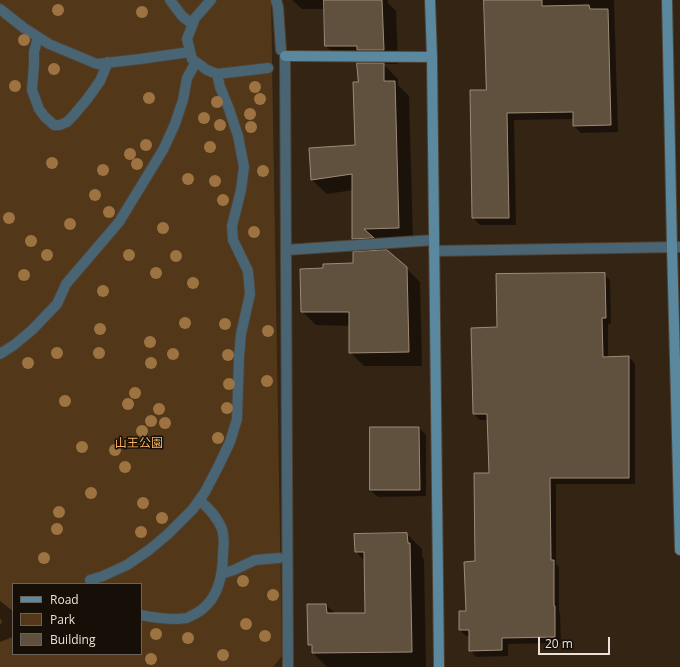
<!DOCTYPE html>
<html>
<head>
<meta charset="utf-8">
<style>
  body { margin:0 }
  #map { position:relative; width:680px; height:667px; overflow:hidden; background:#332414; font-family:"Open Sans",sans-serif }
  canvas { display:block }
  .legend { position:absolute; left:12px; top:583px; width:130px; height:72px; box-sizing:border-box; background:#150f08; border:1px solid #6b635b; margin:0; padding:5px 7px; list-style:none; font-size:12px; color:#ebe1d7 }
  .legend li { display:flex; align-items:center; gap:8px; height:20px }
  .legend b { width:20px; border:1px solid #6b635b }
  .scale { position:absolute; left:538px; top:637px; width:72px; height:18px; box-sizing:border-box; border:2px solid #ebe1d7; border-top:0; padding-left:5px; font-size:12px; line-height:14px; white-space:nowrap; color:#ebe1d7; -webkit-text-stroke:3px #150f08; paint-order:stroke }
</style>
</head>
<body>
<div id="map">
<canvas width="680" height="667"></canvas>
<ul class="legend">
<li><b style="height:5px;background:#5a889f"></b>Road</li>
<li><b style="height:11px;background:#523819"></b>Park</li>
<li><b style="height:11px;background:#60503e"></b>Building</li>
</ul>
<div class="scale">20 m</div>
</div>
<script>
const ctx = document.querySelector('canvas').getContext('2d');
ctx.lineJoin = 'round';
function paint(path, color) { ctx.fillStyle = color; ctx.fill(path, 'evenodd'); }
function stroke(path, color, width, dash) { ctx.strokeStyle = color; ctx.lineWidth = width; ctx.lineCap = dash ? 'butt' : 'round'; ctx.setLineDash(dash || []); ctx.stroke(path); }
function label(font, color, halo, rows, align = 'center') {
  ctx.font = font + ' "Open Sans","Noto Sans JP",sans-serif'; ctx.lineWidth = 3; ctx.setLineDash([]); ctx.textBaseline = 'middle'; ctx.strokeStyle = halo; ctx.fillStyle = color; for (const [text, x, y, turn = 0] of rows) {
    ctx.save(); ctx.translate(x, y); ctx.rotate((+turn || 0) * Math.PI / 180); ctx.textAlign = isNaN(turn) ? turn : align; if (halo) ctx.strokeText(text, 0, 0); ctx.fillText(text, 0, 0); ctx.restore();
  }
}
paint(new Path2D(`
  M 0,0 L 271,0 L 282,656 L 273,667 L 0,667 ZM 13,584 L 141,584 L 141,654 L 13,654 Z`), '#523819');
paint(new Path2D(`
  M 292,0 L 388,0 L 388,3 L 396,11 L 398,64 L 383,64 L 398,79 L 398,85 L 409,96 L 413,242 L 378,243 L 406,268 L 420,282 L 422,366 L 364,366 L 350,352 L 350,326 L 316,325 L 302,311 L 324,269 L 354,264 L 367,252 L 353,239 L 353,190 L 327,194 L 312,180 L 356,146 L 359,83 L 373,64 L 368,59 L 340,60 L 326,46 L 325,9 L 302,9 Z
  M 485,0 L 614,0 L 618,132 L 581,133 L 574,126 L 574,119 L 514,120 L 516,225 L 480,225 L 473,218 L 487,91 Z
  M 604,274 L 610,280 L 611,324 L 608,324 L 608,358 L 629,357 L 635,364 L 635,484 L 556,484 L 556,564 L 559,567 L 559,612 L 560,613 L 561,643 L 508,644 L 508,656 L 476,657 L 470,650 L 470,636 L 466,636 L 460,630 L 467,612 L 476,562 L 490,474 L 489,420 L 480,420 L 474,414 L 498,328 Z
  M 419,428 L 426,435 L 426,496 L 378,497 L 370,490 Z
  M 407,534 L 422,549 L 422,557 L 424,559 L 426,667 L 327,667 L 313,653 L 313,649 L 309,644 L 326,605 L 336,614 L 366,614 L 365,561 L 356,552 Z
  M 0,601 L 13,611 L 13,637 L 0,642 L 0,625 L 2,622 L 0,618 Z`), '#0007');
const building = new Path2D(`
  M 324,0 L 382,0 L 384,50 L 357,50 L 357,46 L 325,46 Z
  M 484,0 L 542,0 L 542,6 L 589,5 L 590,9 L 608,9 L 611,125 L 573,126 L 573,112 L 507,113 L 509,218 L 472,218 L 470,90 L 486,90 Z
  M 357,63 L 384,63 L 384,81 L 395,81 L 399,228 L 364,229 L 374,238 L 352,239 L 352,174 L 311,180 L 309,148 L 355,145 L 353,82 L 358,82 Z
  M 387,250 L 407,267 L 409,352 L 349,353 L 349,312 L 301,312 L 300,269 L 323,268 L 323,264 L 353,263 L 353,252 Z
  M 605,273 L 606,318 L 602,318 L 603,357 L 629,356 L 629,478 L 550,478 L 551,560 L 554,560 L 554,606 L 555,606 L 555,637 L 502,638 L 502,650 L 469,651 L 469,630 L 459,630 L 459,611 L 466,611 L 464,562 L 475,561 L 474,473 L 489,473 L 487,414 L 473,414 L 471,328 L 497,327 L 496,274 Z
  M 370,427 L 419,427 L 420,490 L 370,490 Z
  M 407,533 L 408,543 L 410,543 L 412,652 L 312,653 L 312,645 L 308,645 L 307,604 L 326,604 L 327,613 L 365,613 L 364,552 L 355,552 L 354,534 Z`);
paint(building, '#60503e');
stroke(building, '#9d8b78', 1);
const street = new Path2D(`
  M 170,0 L 182,16 L 192,24
  M 211,0 L 195,18 L 187,39 L 192,59 L 207,70 L 217,74 L 268,68
  M 276,0 L 278,7 L 281,50
  M 0,9 L 24,28 L 49,44 L 97,64 L 140,59 L 190,52
  M 38,37 L 34,52 L 34,64 L 32,90 L 39,109 L 45,117 L 54,125 L 60,125 L 67,122 L 73,116 L 88,98 L 100,81 L 108,62
  M 285,56 L 288,667
  M 286,250 L 434,240
  M 434,251 L 680,247
  M 0,354 L 14,345 L 32,330 L 57,304 L 66,284 L 119,222 L 163,150 L 175,124 L 183,100 L 187,78 L 196,62
  M 221,574 L 234,570 L 255,560 L 279,558
  M 90,580 L 103,576 L 127,565 L 149,550 L 168,534 L 193,509 L 205,492 L 218,467 L 230,442 L 237,419 L 239,357 L 241,334 L 250,294 L 248,271 L 233,240 L 232,226 L 241,190 L 244,167 L 238,136 L 229,109 L 220,87 L 217,74
  M 141,615 C 155,618 163,619 178,619 C 180,618 184,619 187,618 C 189,617 192,615 195,614 C 218,602 223,577 223,553 C 224,545 224,536 222,529 C 217,517 209,508 199,500`);
const secondary = new Path2D(`
  M 430,0 L 432,57 L 439,667
  M 667,0 L 672,247 L 680,550
  M 285,56 L 432,57`);
stroke(street, '#504233', 12);
stroke(secondary, '#504233', 12);
stroke(street, '#496574', 10);
stroke(secondary, '#5a889f', 10);
ctx.fillStyle = '#9e7342';
for (const [x, y] of [
  [58,10],
  [142,12],
  [24,40],
  [54,69],
  [15,86],
  [255,87],
  [149,98],
  [260,99],
  [217,102],
  [250,114],
  [204,118],
  [220,125],
  [251,127],
  [146,145],
  [210,147],
  [130,154],
  [52,163],
  [137,164],
  [103,170],
  [263,171],
  [188,179],
  [215,181],
  [95,195],
  [223,200],
  [109,212],
  [9,218],
  [70,224],
  [163,228],
  [254,232],
  [31,241],
  [47,255],
  [129,255],
  [176,256],
  [156,273],
  [24,275],
  [193,283],
  [103,291],
  [185,323],
  [225,324],
  [100,329],
  [268,331],
  [150,342],
  [57,353],
  [99,353],
  [173,354],
  [228,355],
  [28,363],
  [151,363],
  [267,381],
  [229,384],
  [135,393],
  [65,401],
  [128,404],
  [227,408],
  [159,409],
  [151,421],
  [165,423],
  [142,431],
  [218,438],
  [82,447],
  [115,450],
  [125,467],
  [91,493],
  [143,503],
  [59,512],
  [162,518],
  [57,529],
  [141,532],
  [44,558],
  [243,581],
  [273,595],
  [246,624],
  [156,634],
  [265,636],
  [188,638],
  [223,655],
  [151,659]
]) { ctx.beginPath(); ctx.arc(x, y, 6, 0, 2 * Math.PI); ctx.fill(); }
label('12px', '#f5b468', '#150f08', [
  ["山王公園",139,444]
]);
</script>
</body>
</html>
